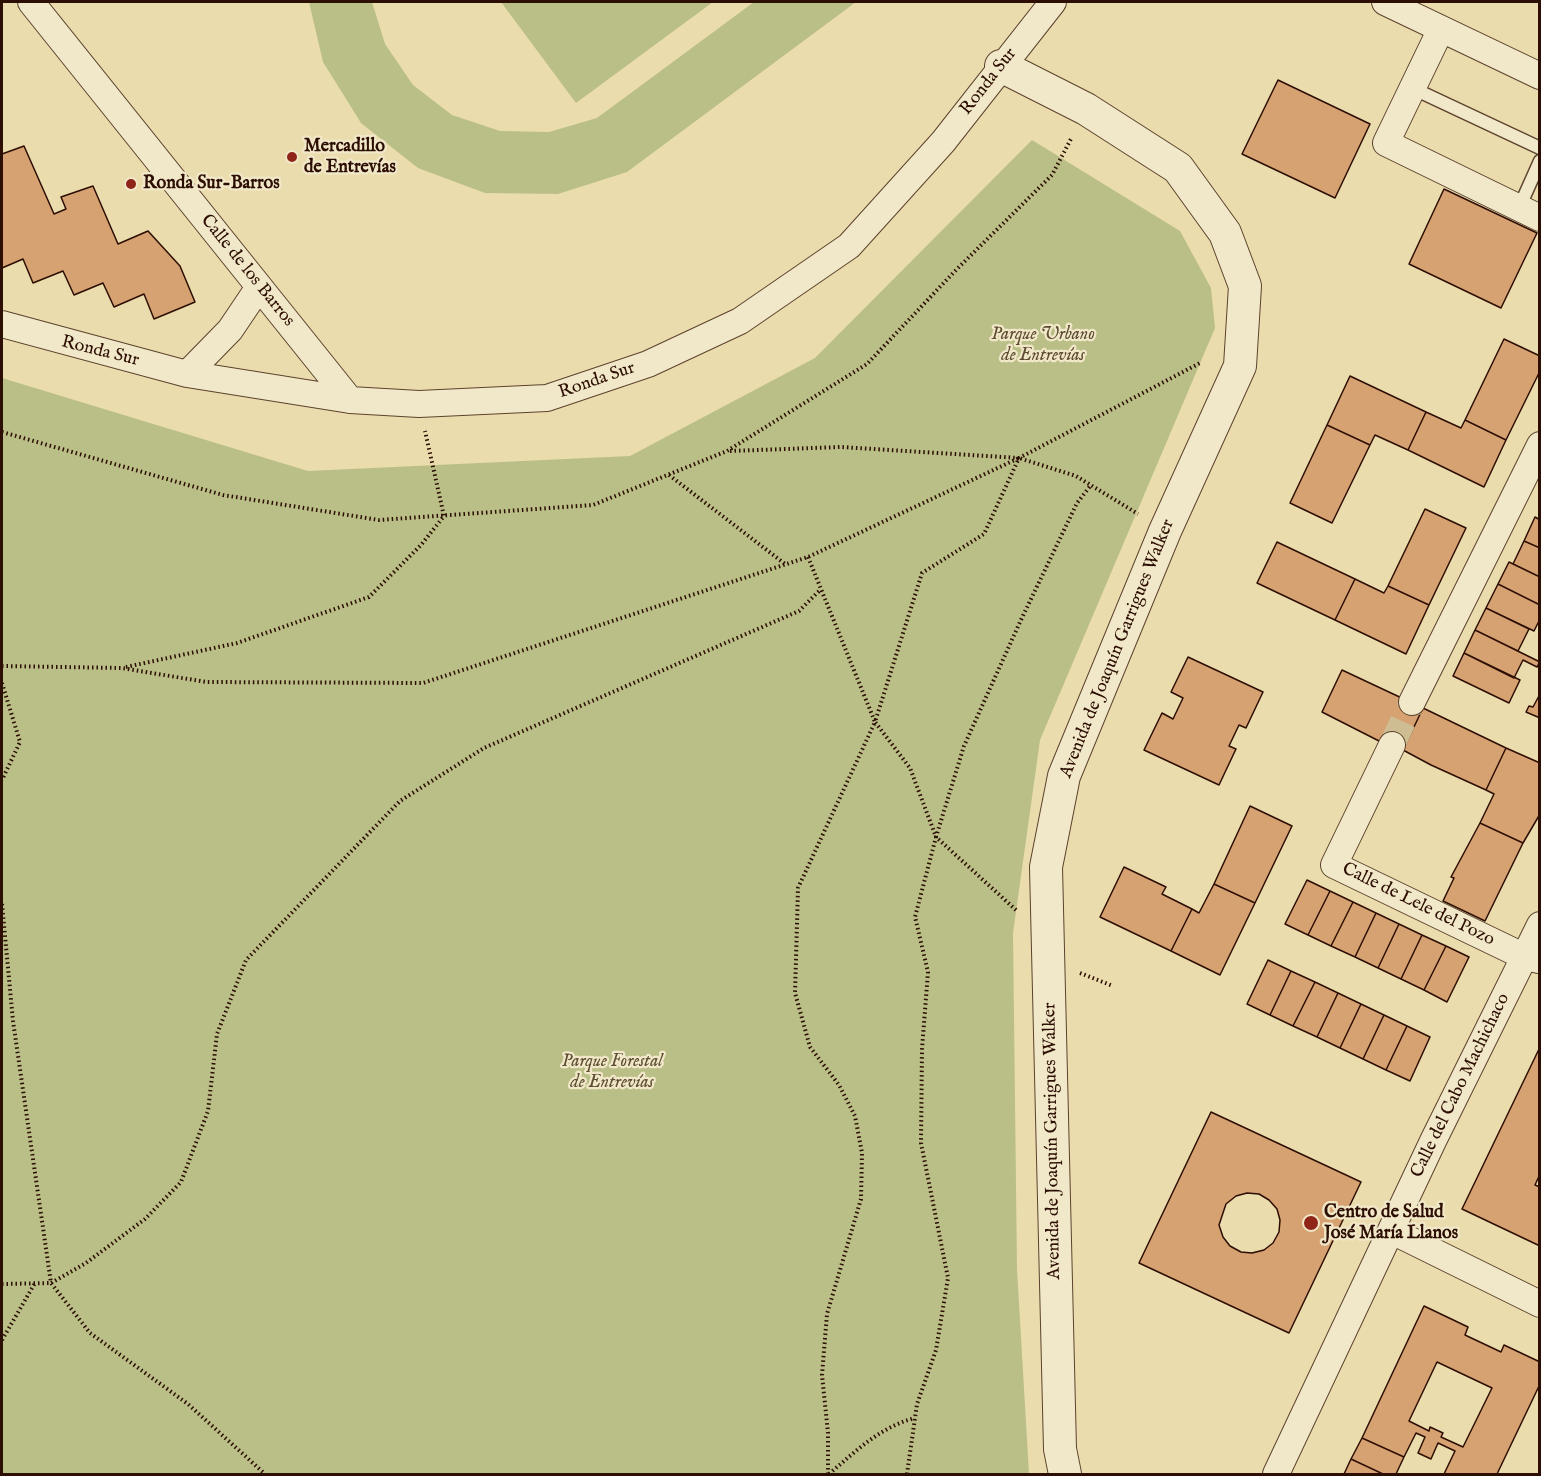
<!DOCTYPE html>
<html>
<head>
<meta charset="utf-8">
<style>
  body { margin:0 }
  #map { position:relative; width:1541px; height:1476px; overflow:hidden; background:#eadcac; font-family:"IM FELL English",serif }
  canvas { display:block }
  .frame { position:absolute; inset:0; border:3px solid #2d0e03; pointer-events:none }
</style>
</head>
<body>
<div id="map">
<canvas width="1541" height="1476"></canvas>
<div class="frame"></div>
</div>
<script>
const ctx = document.querySelector('canvas').getContext('2d');
ctx.lineJoin = 'round';
function paint(path, color) { ctx.fillStyle = color; ctx.fill(path, 'evenodd'); }
function stroke(path, color, width, dash) { ctx.strokeStyle = color; ctx.lineWidth = width; ctx.lineCap = dash ? 'butt' : 'round'; ctx.setLineDash(dash || []); ctx.stroke(path); }
function label(font, color, halo, rows, align = 'center') {
  ctx.font = font + ' "IM FELL English",serif'; ctx.lineWidth = 4.5; ctx.setLineDash([]); ctx.textBaseline = 'middle'; ctx.strokeStyle = halo; ctx.fillStyle = color; for (const [text, x, y, turn = 0] of rows) {
    ctx.save(); ctx.translate(x, y); ctx.rotate((+turn || 0) * Math.PI / 180); ctx.textAlign = isNaN(turn) ? turn : align; if (halo) ctx.strokeText(text, 0, 0); ctx.fillText(text, 0, 0); ctx.restore();
  }
}
paint(new Path2D(`
  M 309,2 L 372,2 L 385,44 L 413,85 L 452,115 L 500,131 L 549,132 L 597,118 L 754,2 L 856,2 L 627,172 L 558,194 L 485,193 L 418,168 L 361,123 L 323,62 Z
  M 501,2 L 713,2 L 576,103 Z
  M 1032,140 L 1180,231 L 1211,288 L 1215,328 L 1040,740 L 1013,933 L 1017,1269 L 1029,1474 L 2,1474 L 2,378 L 308,471 L 630,456 L 815,358 Z`), '#babf87');
const building = new Path2D(`
  M 1278,80 L 1370,124 L 1335,198 L 1242,154 Z
  M 24,146 L 54,214 L 66,209 L 61,197 L 93,186 L 118,244 L 148,231 L 180,266 L 195,302 L 154,319 L 144,294 L 114,307 L 103,283 L 74,295 L 63,271 L 33,283 L 23,259 L 2,268 L 2,154 Z
  M 1444,189 L 1537,233 L 1501,308 L 1409,264 Z
  M 1504,339 L 1540,356 L 1540,371 L 1506,440 L 1465,420 Z
  M 1350,376 L 1426,412 L 1408,450 L 1375,435 L 1370,445 L 1327,425 Z
  M 1426,412 L 1461,428 L 1465,420 L 1506,440 L 1484,487 L 1408,450 Z
  M 1327,425 L 1370,445 L 1332,523 L 1290,503 Z
  M 1425,509 L 1466,528 L 1429,605 L 1388,586 Z
  M 1535,517 L 1540,520 L 1540,548 L 1524,541 Z
  M 1524,541 L 1540,548 L 1540,577 L 1513,564 Z
  M 1277,542 L 1355,579 L 1335,620 L 1257,583 Z
  M 1509,562 L 1540,577 L 1540,605 L 1498,584 Z
  M 1355,579 L 1384,593 L 1388,586 L 1429,605 L 1406,654 L 1335,620 Z
  M 1498,584 L 1540,605 L 1540,619 L 1534,631 L 1486,608 Z
  M 1486,608 L 1529,629 L 1518,651 L 1475,630 Z
  M 1475,630 L 1540,662 L 1537,667 L 1523,660 L 1514,678 L 1464,653 Z
  M 1464,653 L 1520,680 L 1509,703 L 1453,676 Z
  M 1188,657 L 1263,692 L 1246,728 L 1239,725 L 1229,746 L 1236,749 L 1219,785 L 1144,750 L 1162,713 L 1173,719 L 1183,698 L 1171,692 Z
  M 1342,670 L 1423,708 L 1403,750 L 1381,742 L 1322,712 Z
  M 1540,694 L 1540,718 L 1526,712 L 1529,706 L 1533,707 Z
  M 1423,708 L 1506,748 L 1486,790 L 1431,765 L 1403,750 Z
  M 1506,748 L 1540,763 L 1540,814 L 1523,843 L 1480,823 L 1494,794 L 1486,790 Z
  M 1250,806 L 1292,826 L 1255,903 L 1214,884 Z
  M 1480,823 L 1523,843 L 1485,921 L 1443,901 L 1454,878 L 1451,877 Z
  M 1124,867 L 1166,887 L 1162,894 L 1192,909 L 1171,951 L 1100,917 Z
  M 1307,880 L 1330,891 L 1308,935 L 1285,924 Z
  M 1214,884 L 1255,903 L 1220,975 L 1171,951 L 1192,909 L 1199,913 Z
  M 1330,891 L 1353,902 L 1331,946 L 1308,935 Z
  M 1353,902 L 1376,913 L 1355,957 L 1331,946 Z
  M 1376,913 L 1399,924 L 1378,968 L 1355,957 Z
  M 1399,924 L 1422,935 L 1401,979 L 1378,968 Z
  M 1422,935 L 1446,946 L 1424,990 L 1401,979 Z
  M 1446,946 L 1469,957 L 1447,1002 L 1424,990 Z
  M 1268,960 L 1291,971 L 1270,1015 L 1247,1004 Z
  M 1291,971 L 1315,982 L 1293,1026 L 1270,1015 Z
  M 1315,982 L 1338,993 L 1317,1037 L 1293,1026 Z
  M 1338,993 L 1361,1004 L 1340,1048 L 1317,1037 Z
  M 1361,1004 L 1384,1015 L 1363,1059 L 1340,1048 Z
  M 1384,1015 L 1407,1026 L 1386,1070 L 1363,1059 Z
  M 1407,1026 L 1430,1037 L 1410,1081 L 1386,1070 Z
  M 1540,1047 L 1540,1174 L 1535,1185 L 1540,1187 L 1540,1246 L 1462,1209 Z
  M 1211,1112 L 1361,1182 L 1289,1333 L 1139,1263 ZM 1247,1193 L 1259,1194 L 1269,1200 L 1277,1209 L 1280,1220 L 1279,1232 L 1273,1243 L 1264,1250 L 1252,1253 L 1241,1252 L 1230,1246 L 1223,1237 L 1219,1225 L 1226,1204 L 1236,1196 Z
  M 1424,1306 L 1468,1327 L 1465,1335 L 1501,1352 L 1504,1345 L 1540,1362 L 1540,1384 L 1497,1474 L 1444,1474 L 1455,1451 L 1438,1443 L 1431,1459 L 1418,1453 L 1425,1437 L 1416,1433 L 1404,1457 L 1362,1438 ZM 1437,1362 L 1492,1388 L 1463,1447 L 1441,1437 L 1443,1433 L 1430,1427 L 1429,1431 L 1409,1421 Z
  M 1362,1438 L 1404,1457 L 1396,1474 L 1383,1474 L 1351,1459 Z
  M 1351,1459 L 1383,1474 L 1344,1474 Z`);
paint(building, '#d6a272');
stroke(building, '#2d0e03', 1.5);
stroke(new Path2D(`
  M 1392,745 L 1412,702`), '#cebd93', 26, [26, 13]);
const service = new Path2D(`
  M 1412,88 L 1540,148
  M 1519,208 L 1540,161`);
const minor = new Path2D(`
  M 31,2 L 350,400
  M 1385,2 L 1540,76
  M 1441,29 L 1386,143 L 1540,218
  M 2,324 L 187,374 L 350,400 L 419,404 L 547,398 L 648,364 L 740,321 L 849,246 L 943,142 L 1053,2
  M 187,374 L 230,330 L 259,287
  M 1412,702 L 1540,445
  M 1392,745 L 1334,865 L 1525,957 L 1539,960
  M 1392,1231 L 1540,1304
  M 1276,1474 L 1433,1141 L 1540,925`);
const tertiary = new Path2D(`
  M 1001,66 L 1086,109 L 1178,168 L 1225,233 L 1245,286 L 1240,366 L 1165,531 L 1064,776 L 1046,867 L 1060,1449 L 1065,1474`);
stroke(service, '#5c422d', 15);
stroke(minor, '#5c422d', 28);
stroke(tertiary, '#5c422d', 34);
stroke(new Path2D(`
  M 2,432 L 223,495 L 379,520 L 593,505 L 727,451 L 867,364 L 956,270 L 1052,175 L 1072,137
  M 730,451 L 841,447 L 1019,458
  M 669,475 L 785,564
  M 808,557 L 875,722 L 798,888 L 795,993 L 810,1047 L 839,1085 L 855,1116 L 862,1153 L 861,1199 L 827,1314 L 822,1375 L 828,1433 L 828,1474
  M 2,666 L 122,668 L 206,682 L 423,683 L 808,557 L 1019,458 L 1076,476 L 1138,514
  M 126,667 L 237,643 L 369,597 L 421,545 L 444,516 L 425,431
  M 2,683 L 20,742 L 2,780
  M 2,904 L 13,1021 L 51,1283 L 86,1263 L 145,1219 L 181,1182 L 208,1111 L 217,1034 L 246,960 L 400,801 L 484,748 L 799,611 L 820,590
  M 1016,910 L 936,837 L 964,746 L 1020,622 L 1077,503 L 1091,485
  M 1080,973 L 1113,986
  M 2,1284 L 51,1283 L 90,1333 L 188,1404 L 265,1474
  M 2,1340 L 35,1283
  M 829,1474 C 856,1451 880,1427 915,1418
  M 907,1474 L 917,1404 L 936,1350 L 948,1278 L 921,1143 L 922,1049 L 928,972 L 915,917 L 936,837 L 910,768 L 875,722 L 922,573 L 984,534 L 1019,458 L 1200,363`), '#2d0e03', 4, [1.5, 3]);
stroke(service, '#f1e8c9', 12);
stroke(minor, '#f1e8c9', 26);
stroke(tertiary, '#f1e8c9', 32);
for (const [x, y, r, color] of [
  [292,157,6,"#8f2418"],
  [131,184,6,"#8f2418"],
  [1311,1223,8,"#8f2418"]
]) { const dot = new Path2D(); dot.arc(x, y, r, 0, 2 * Math.PI); ctx.fillStyle = color; ctx.fill(dot); stroke(dot, '#f1e8c9', 2); }
label('18px', '#2d0e03', '#f1e8c9', [
  ["Ronda Sur",989,82,-52],
  ["Calle de los Barros",247,271,51],
  ["Ronda Sur",100,352,14],
  ["Ronda Sur",597,381,-19],
  ["Avenida de Joaquín Garrigues Walker",1118,649,-68],
  ["Calle de Lele del Pozo",1418,905,26],
  ["Calle del Cabo Machichaco",1461,1086,-64],
  ["Avenida de Joaquín Garrigues Walker",1053,1141,-91]
]);
label('bold 18px', '#2d0e03', '#f1e8c9', [
  ["Mercadillo",304,147],
  ["de Entrevías",304,168],
  ["Ronda Sur-Barros",143,184],
  ["Centro de Salud",1324,1213],
  ["José María Llanos",1324,1234]
], 'left');
label('italic 18px', '#5e4c31', '#f1e8c9', [
  ["Parque Urbano",1043,335],
  ["de Entrevías",1043,356],
  ["Parque Forestal",612,1062],
  ["de Entrevías",612,1083]
]);
</script>
</body>
</html>
